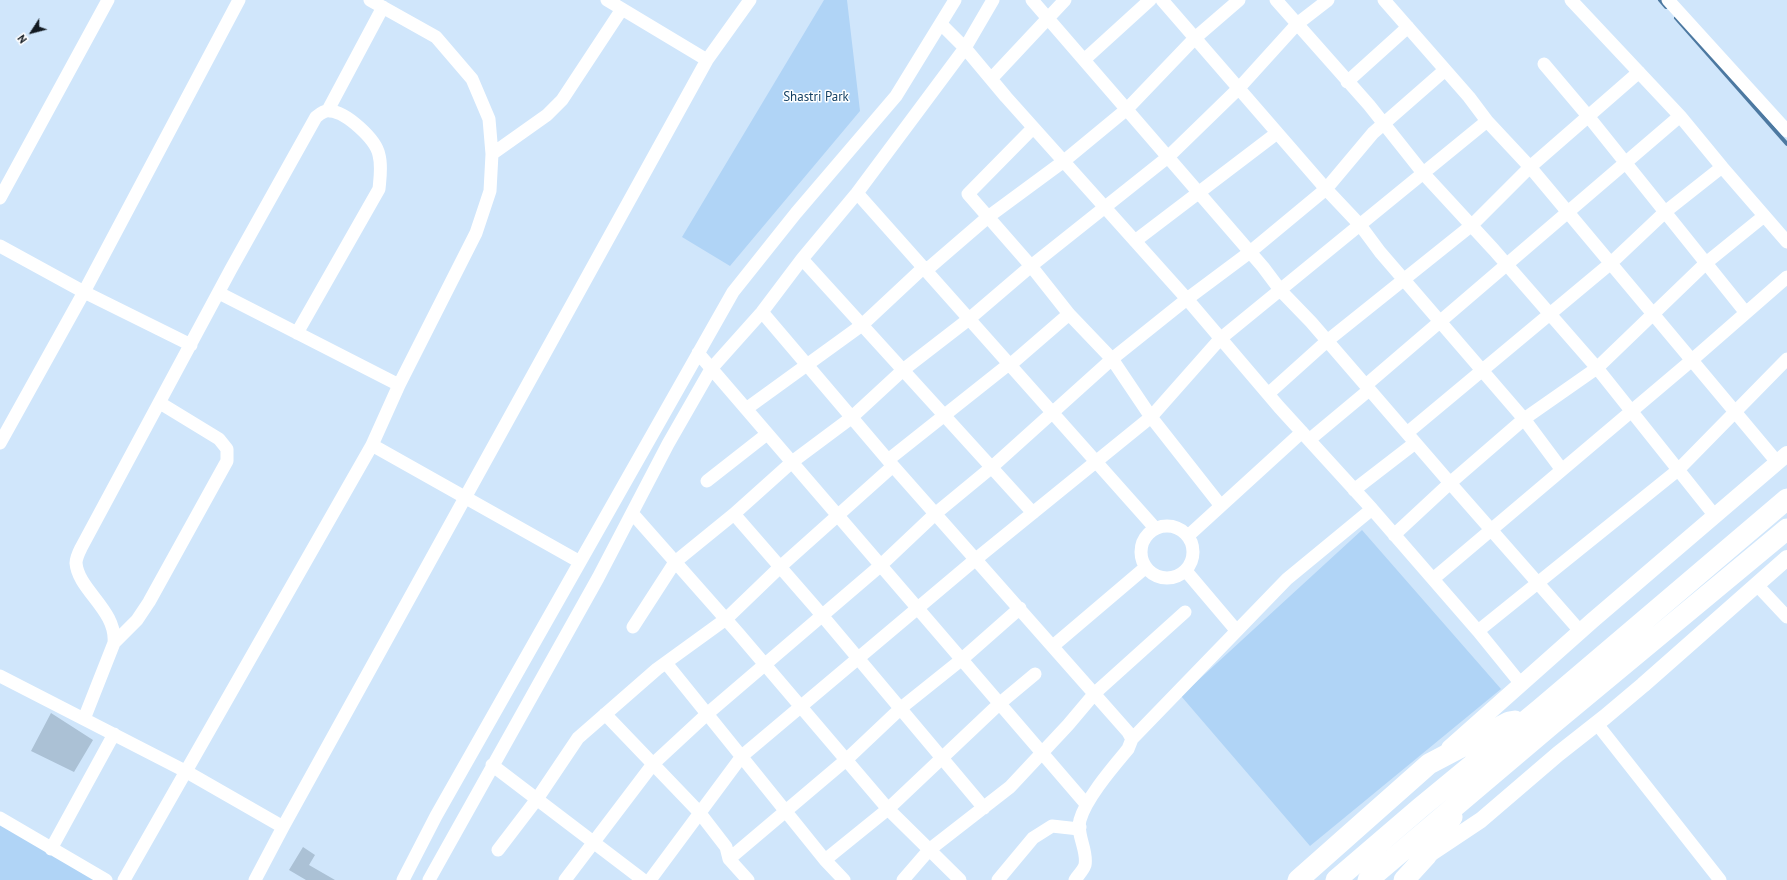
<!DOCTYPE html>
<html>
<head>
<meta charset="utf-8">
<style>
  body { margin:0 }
  #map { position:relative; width:1787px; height:880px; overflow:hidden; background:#d0e6fb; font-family:"PT Sans",sans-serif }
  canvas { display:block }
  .north { position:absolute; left:12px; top:12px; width:40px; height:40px; -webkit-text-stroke:3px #fff; paint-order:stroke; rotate:234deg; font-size:11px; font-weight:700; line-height:16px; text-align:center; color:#121a21 }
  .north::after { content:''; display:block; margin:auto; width:14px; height:18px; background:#121a21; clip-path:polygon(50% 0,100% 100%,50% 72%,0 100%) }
</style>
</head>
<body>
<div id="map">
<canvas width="1787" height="880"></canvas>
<div class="north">N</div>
</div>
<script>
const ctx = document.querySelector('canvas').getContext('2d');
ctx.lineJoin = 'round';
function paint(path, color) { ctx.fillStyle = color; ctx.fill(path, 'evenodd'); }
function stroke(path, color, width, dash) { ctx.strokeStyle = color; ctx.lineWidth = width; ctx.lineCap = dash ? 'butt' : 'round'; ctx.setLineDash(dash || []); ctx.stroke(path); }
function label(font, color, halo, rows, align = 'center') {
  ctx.font = font + ' "PT Sans",sans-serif'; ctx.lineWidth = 3; ctx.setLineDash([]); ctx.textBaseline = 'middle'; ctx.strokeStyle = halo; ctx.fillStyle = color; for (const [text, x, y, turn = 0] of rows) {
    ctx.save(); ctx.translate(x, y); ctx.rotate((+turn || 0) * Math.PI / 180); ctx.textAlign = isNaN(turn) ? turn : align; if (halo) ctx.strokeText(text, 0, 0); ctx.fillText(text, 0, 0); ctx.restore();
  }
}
paint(new Path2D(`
  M 824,0 L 847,0 L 860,111 L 730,266 L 682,237 Z
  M 1362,530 L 1501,689 L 1310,846 L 1181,696 Z
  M 0,818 L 98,880 L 0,880 Z`), '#b0d4f6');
stroke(new Path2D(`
  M 1660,0 L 1666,7
  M 1676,18 L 1787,144`), '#4d79a1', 4);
paint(new Path2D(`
  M 51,713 L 93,740 L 74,772 L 31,751 Z
  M 303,847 L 315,855 L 309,865 L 335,880 L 306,880 L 289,870 Z`), '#abc1d5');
stroke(new Path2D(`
  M 607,0 L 707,60
  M 1032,0 L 1263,267 L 1281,291 L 1311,322 L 1450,483 L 1524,419 L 1380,252 L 1360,225 L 1326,189 L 1162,0
  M 1276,0 L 1369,105 L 1423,173 L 1494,250 L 1597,368 L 1715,516
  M 1384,0 L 1469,97 L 1487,121 L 1530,167 L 1639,72
  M 1668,0 L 1787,131
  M 941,24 L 965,48 L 1006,97 L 1187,299 L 1279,407 L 1372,509 L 1478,631 L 1521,684
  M 1084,60 L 1150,0
  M 1544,64 L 1588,116 L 1665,212 L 1722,167 L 1680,116 L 1571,0
  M 991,79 L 1065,0
  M 1347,82 L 1408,27
  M 328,110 L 383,7
  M 1033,128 L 968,194 L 1031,266 L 1069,314 L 1112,359 L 1151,417 L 1221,506
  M 492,154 L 547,115 L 562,100 L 622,9
  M 1722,167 L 1787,242
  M 857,193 L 1155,528
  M 0,198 L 108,0
  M 1135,241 L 1277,133
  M 0,246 L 84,292 L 0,443
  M 802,259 L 1033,513
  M 219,293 L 399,385
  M 762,312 L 893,466 L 1128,732 L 1132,739 L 1128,749 C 1113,767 1086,798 1080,820 C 1076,835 1088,850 1085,865 C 1083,871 1078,875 1075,880
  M 191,345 L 84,292 L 239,0
  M 698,353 L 1086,804
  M 1366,385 L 1680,116
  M 1268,394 L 1327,341 L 1472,225 L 1530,167 L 1777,462
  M 746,409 L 862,325 L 923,268 L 930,267 L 988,217 L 1064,161 L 1127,109 L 1195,38 L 1239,0
  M 1407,433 L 1611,263 L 1665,212 L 1746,313
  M 1309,440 L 1369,390
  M 372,445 L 580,562 L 733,292 L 796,213 L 896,96 L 955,0
  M 888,460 L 1009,364 L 1010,365 L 1069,314
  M 1562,470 L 1524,419 L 1597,368 L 1706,263 L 1764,216
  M 707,481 L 767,434
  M 1354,490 L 1415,443
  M 632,513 L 738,633 L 888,809 L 960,880
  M 734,514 L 815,607 L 984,808
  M1141 552a26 26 0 1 1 52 0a26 26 0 1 1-52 0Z
  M 1394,535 L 1450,483 L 1580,631
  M 1188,536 L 1302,432
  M 1186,571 L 1236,630
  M 1433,579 L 1692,360 L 1787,277
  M 1756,584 L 1787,617
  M 633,627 L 675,562 L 734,514 L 792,462 L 851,418 L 903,370 L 969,319 L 1031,266 L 1168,157 L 1239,88 L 1297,24 L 1328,0
  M 1478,631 L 1678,470 L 1787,359
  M 114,643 L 137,620 L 149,602 L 227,461 L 227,449 L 219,439 L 160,403
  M 1053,646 L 1146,567
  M 666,663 L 825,860 L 844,880
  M 0,676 L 187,772 L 283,827
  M 605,714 L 699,812 L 726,847 L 729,859 L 748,880
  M 84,719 L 114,643 C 117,610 78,590 76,563 C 76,558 79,552 81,548 L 231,269 L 316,117 C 320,114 324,110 330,111 C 346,112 376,139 379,155 C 382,166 380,178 379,189 L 297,333
  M 1597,724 L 1720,880
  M 1132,739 L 1287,579 L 1372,509
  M 492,765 L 643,880
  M 0,818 L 106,880
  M 51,849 L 114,734
  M 498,850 L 537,799 L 578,738 L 657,669 L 726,619 L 780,567 L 893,466
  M 729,859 L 846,760 L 901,708 L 961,660 L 1020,608
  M 825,860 L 888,809 L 999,704 L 1035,674
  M 124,880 L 372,445 L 399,385 L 476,233 L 490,191 L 492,154 L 489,119 L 472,79 L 436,37 L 370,0
  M 255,880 L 283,827 L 707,60 L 750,0
  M 403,880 L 436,816 L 580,562
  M 429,880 L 598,578 L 668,444 L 711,369 L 762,312 L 802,259 L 857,193 L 965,48 L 993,0
  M 565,880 L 653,764 L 707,714 L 880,566 L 935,514 L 992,467 L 1112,359 L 1187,299 L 1250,252 L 1326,189 L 1373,133 L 1445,70
  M 650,880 L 742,756 L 976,559 L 1151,417 L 1220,339 L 1487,121
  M 903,880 L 929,850 L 1010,787 L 1068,725 L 1095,693 L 1185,612
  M 998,880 L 1033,838 L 1052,826 L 1079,829 L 1080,827`), '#fff', 13);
stroke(new Path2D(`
  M 1449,748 L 1593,620 L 1787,454
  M 1430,854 L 1481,820 L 1558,754 L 1605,717 L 1643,685 L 1787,558`), '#fff', 16);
stroke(new Path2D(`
  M 1298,880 L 1429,764 L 1509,722 L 1515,721
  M 1336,880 L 1420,808 L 1540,709 L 1787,499
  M 1368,880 L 1551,725 L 1787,529
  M 1404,880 L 1426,856 L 1452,817`), '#fff', 21);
label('13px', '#134064', '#fff', [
  ["Shastri Park",816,97]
]);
</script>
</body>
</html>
